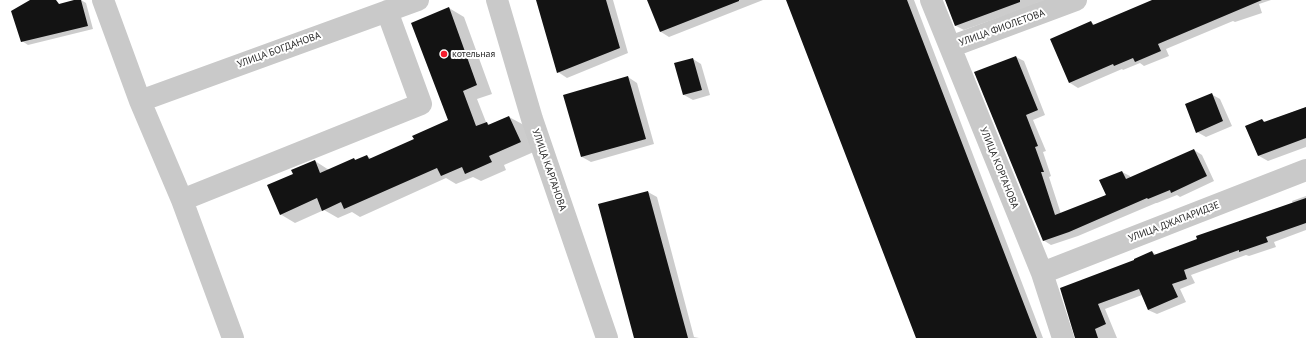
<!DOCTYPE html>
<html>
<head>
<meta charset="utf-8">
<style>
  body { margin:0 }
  canvas { display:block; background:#fff }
</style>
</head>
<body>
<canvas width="1306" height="338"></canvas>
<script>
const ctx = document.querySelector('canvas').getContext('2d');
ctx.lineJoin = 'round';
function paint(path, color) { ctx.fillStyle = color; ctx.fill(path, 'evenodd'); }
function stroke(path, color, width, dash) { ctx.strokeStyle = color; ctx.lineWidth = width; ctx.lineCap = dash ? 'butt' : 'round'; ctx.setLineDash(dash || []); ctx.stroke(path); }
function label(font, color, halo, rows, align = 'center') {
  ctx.font = font + ' "PT Sans",sans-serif'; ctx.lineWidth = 4; ctx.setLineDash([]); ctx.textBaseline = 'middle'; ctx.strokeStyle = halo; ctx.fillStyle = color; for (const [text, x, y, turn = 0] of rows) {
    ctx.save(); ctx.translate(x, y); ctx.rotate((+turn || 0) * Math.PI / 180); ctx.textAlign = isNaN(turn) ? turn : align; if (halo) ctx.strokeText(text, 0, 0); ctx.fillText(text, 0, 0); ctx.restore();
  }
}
paint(new Path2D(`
  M 77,0 L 81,0 L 86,3 L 93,29 L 28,45 L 22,41 Z
  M 537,0 L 613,0 L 628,53 L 567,78 L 558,72 Z
  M 648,0 L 763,0 L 669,37 L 661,32 Z
  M 787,0 L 914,0 L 1043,338 L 917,338 Z
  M 946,0 L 1048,0 L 964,30 L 956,26 Z
  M 1156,0 L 1271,0 L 1259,4 L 1262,13 L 1235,22 L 1233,21 L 1166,49 L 1169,56 L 1144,66 L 1140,63 L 1123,70 L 1122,69 L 1078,88 L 1070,83 L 1051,40 L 1091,22 L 1095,25 Z
  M 449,8 L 464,17 L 492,94 L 477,99 L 486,122 L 490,125 L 509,117 L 524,125 L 536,151 L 504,165 L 506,170 L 481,181 L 473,177 L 456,184 L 446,178 L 360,217 L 352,212 L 338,218 L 324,210 L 295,223 L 280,214 L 294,174 L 315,161 L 329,170 L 354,159 L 357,161 L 367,156 L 372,159 L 416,140 L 449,121 Z
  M 1016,57 L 1024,61 L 1045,115 L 1033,120 L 1046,151 L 1043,152 L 1051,176 L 1049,177 L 1061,214 L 1107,195 L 1122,172 L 1130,176 L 1131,178 L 1194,150 L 1202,155 L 1214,181 L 1180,197 L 1177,195 L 1157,203 L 1156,203 L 1078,236 L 1051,245 L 1043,240 Z
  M 693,59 L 701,64 L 710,95 L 693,100 L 684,95 L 675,64 Z
  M 628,77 L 637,83 L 654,144 L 591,162 L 582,157 Z
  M 1211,94 L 1220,99 L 1232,126 L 1206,137 L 1197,132 Z
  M 1306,107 L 1306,147 L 1268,161 L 1259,156 L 1246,126 L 1262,120 L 1266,122 Z
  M 648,192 L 657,197 L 694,337 L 699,338 L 635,338 Z
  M 1306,196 L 1306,230 L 1274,242 L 1276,247 L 1249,256 L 1246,255 L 1191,275 L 1195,283 L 1180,289 L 1186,302 L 1157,314 L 1148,310 L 1142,295 L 1105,309 L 1117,338 L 1077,338 L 1061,289 L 1136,260 L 1152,252 L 1157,255 L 1293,204 L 1292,201 Z`), '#0003');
paint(new Path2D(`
  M 30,0 L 56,0 L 59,4 L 74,0 L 81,0 L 88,26 L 21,42 L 11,11 Z
  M 536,0 L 606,0 L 620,48 L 557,73 Z
  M 647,0 L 739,0 L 739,1 L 660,32 Z
  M 786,0 L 907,0 L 1037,338 L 916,338 Z
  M 945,0 L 1020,0 L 1020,2 L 955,26 Z
  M 1152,0 L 1262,0 L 1158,44 L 1161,51 L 1135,62 L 1133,58 L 1114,66 L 1113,64 L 1069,83 L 1050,39 L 1091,21 L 1093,25 Z
  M 449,7 L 477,85 L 463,91 L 476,126 L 487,122 L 488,125 L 509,116 L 521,142 L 489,156 L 492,162 L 465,174 L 462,167 L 441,176 L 437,168 L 344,209 L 341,202 L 322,211 L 317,198 L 280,215 L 267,185 L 293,174 L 291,170 L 315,160 L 320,173 L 354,158 L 355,160 L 367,155 L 369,159 L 414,139 L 412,136 L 448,120 L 411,23 Z
  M 1016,56 L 1038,110 L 1026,115 L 1038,146 L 1035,147 L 1044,172 L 1041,172 L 1055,215 L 1106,195 L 1099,180 L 1122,171 L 1126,179 L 1194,149 L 1207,176 L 1171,193 L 1170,190 L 1148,199 L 1147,198 L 1069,232 L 1043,241 L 974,72 Z
  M 693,58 L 702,90 L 683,95 L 674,63 Z
  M 628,76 L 646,139 L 581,157 L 563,95 Z
  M 1212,93 L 1223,121 L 1196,133 L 1185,104 Z
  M 1306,107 L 1306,138 L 1258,156 L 1245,126 L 1262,119 L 1264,122 Z
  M 648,191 L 688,338 L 634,338 L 598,204 Z
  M 1306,198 L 1306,223 L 1266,237 L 1268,242 L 1239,252 L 1239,250 L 1184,270 L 1187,279 L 1172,284 L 1178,297 L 1148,310 L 1139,289 L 1098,304 L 1106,324 L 1095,329 L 1098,338 L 1075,338 L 1060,288 L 1134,260 L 1134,259 L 1152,251 L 1154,255 L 1197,239 L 1196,236 Z`), '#131313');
stroke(new Path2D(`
  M 103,0 L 140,101 L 182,200 L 233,338
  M 497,0 L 532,119 L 607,338
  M 931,0 L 1042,273 L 1063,338
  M 950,47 L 1076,0
  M 140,101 L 418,0
  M 182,200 L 421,104 L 387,11
  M 1042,273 L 1306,170`), '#c9c9c9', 22);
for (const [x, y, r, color] of [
  [444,54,4,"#f51c2d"]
]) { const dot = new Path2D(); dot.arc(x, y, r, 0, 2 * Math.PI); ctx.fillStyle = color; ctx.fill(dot); stroke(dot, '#fff', 1.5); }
label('10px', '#2c2c2c', '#fff', [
  ["УЛИЦА ФИОЛЕТОВА",1002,28,-20],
  ["УЛИЦА БОГДАНОВА",279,50,-20],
  ["УЛИЦА КОРГАНОВА",999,168,68],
  ["УЛИЦА КАРГАНОВА",549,170,71],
  ["УЛИЦА ДЖАПАРИДЗЕ",1174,222,-21]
]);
label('10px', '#2c2c2c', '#fff', [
  ["котельная",452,54]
], 'left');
</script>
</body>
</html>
